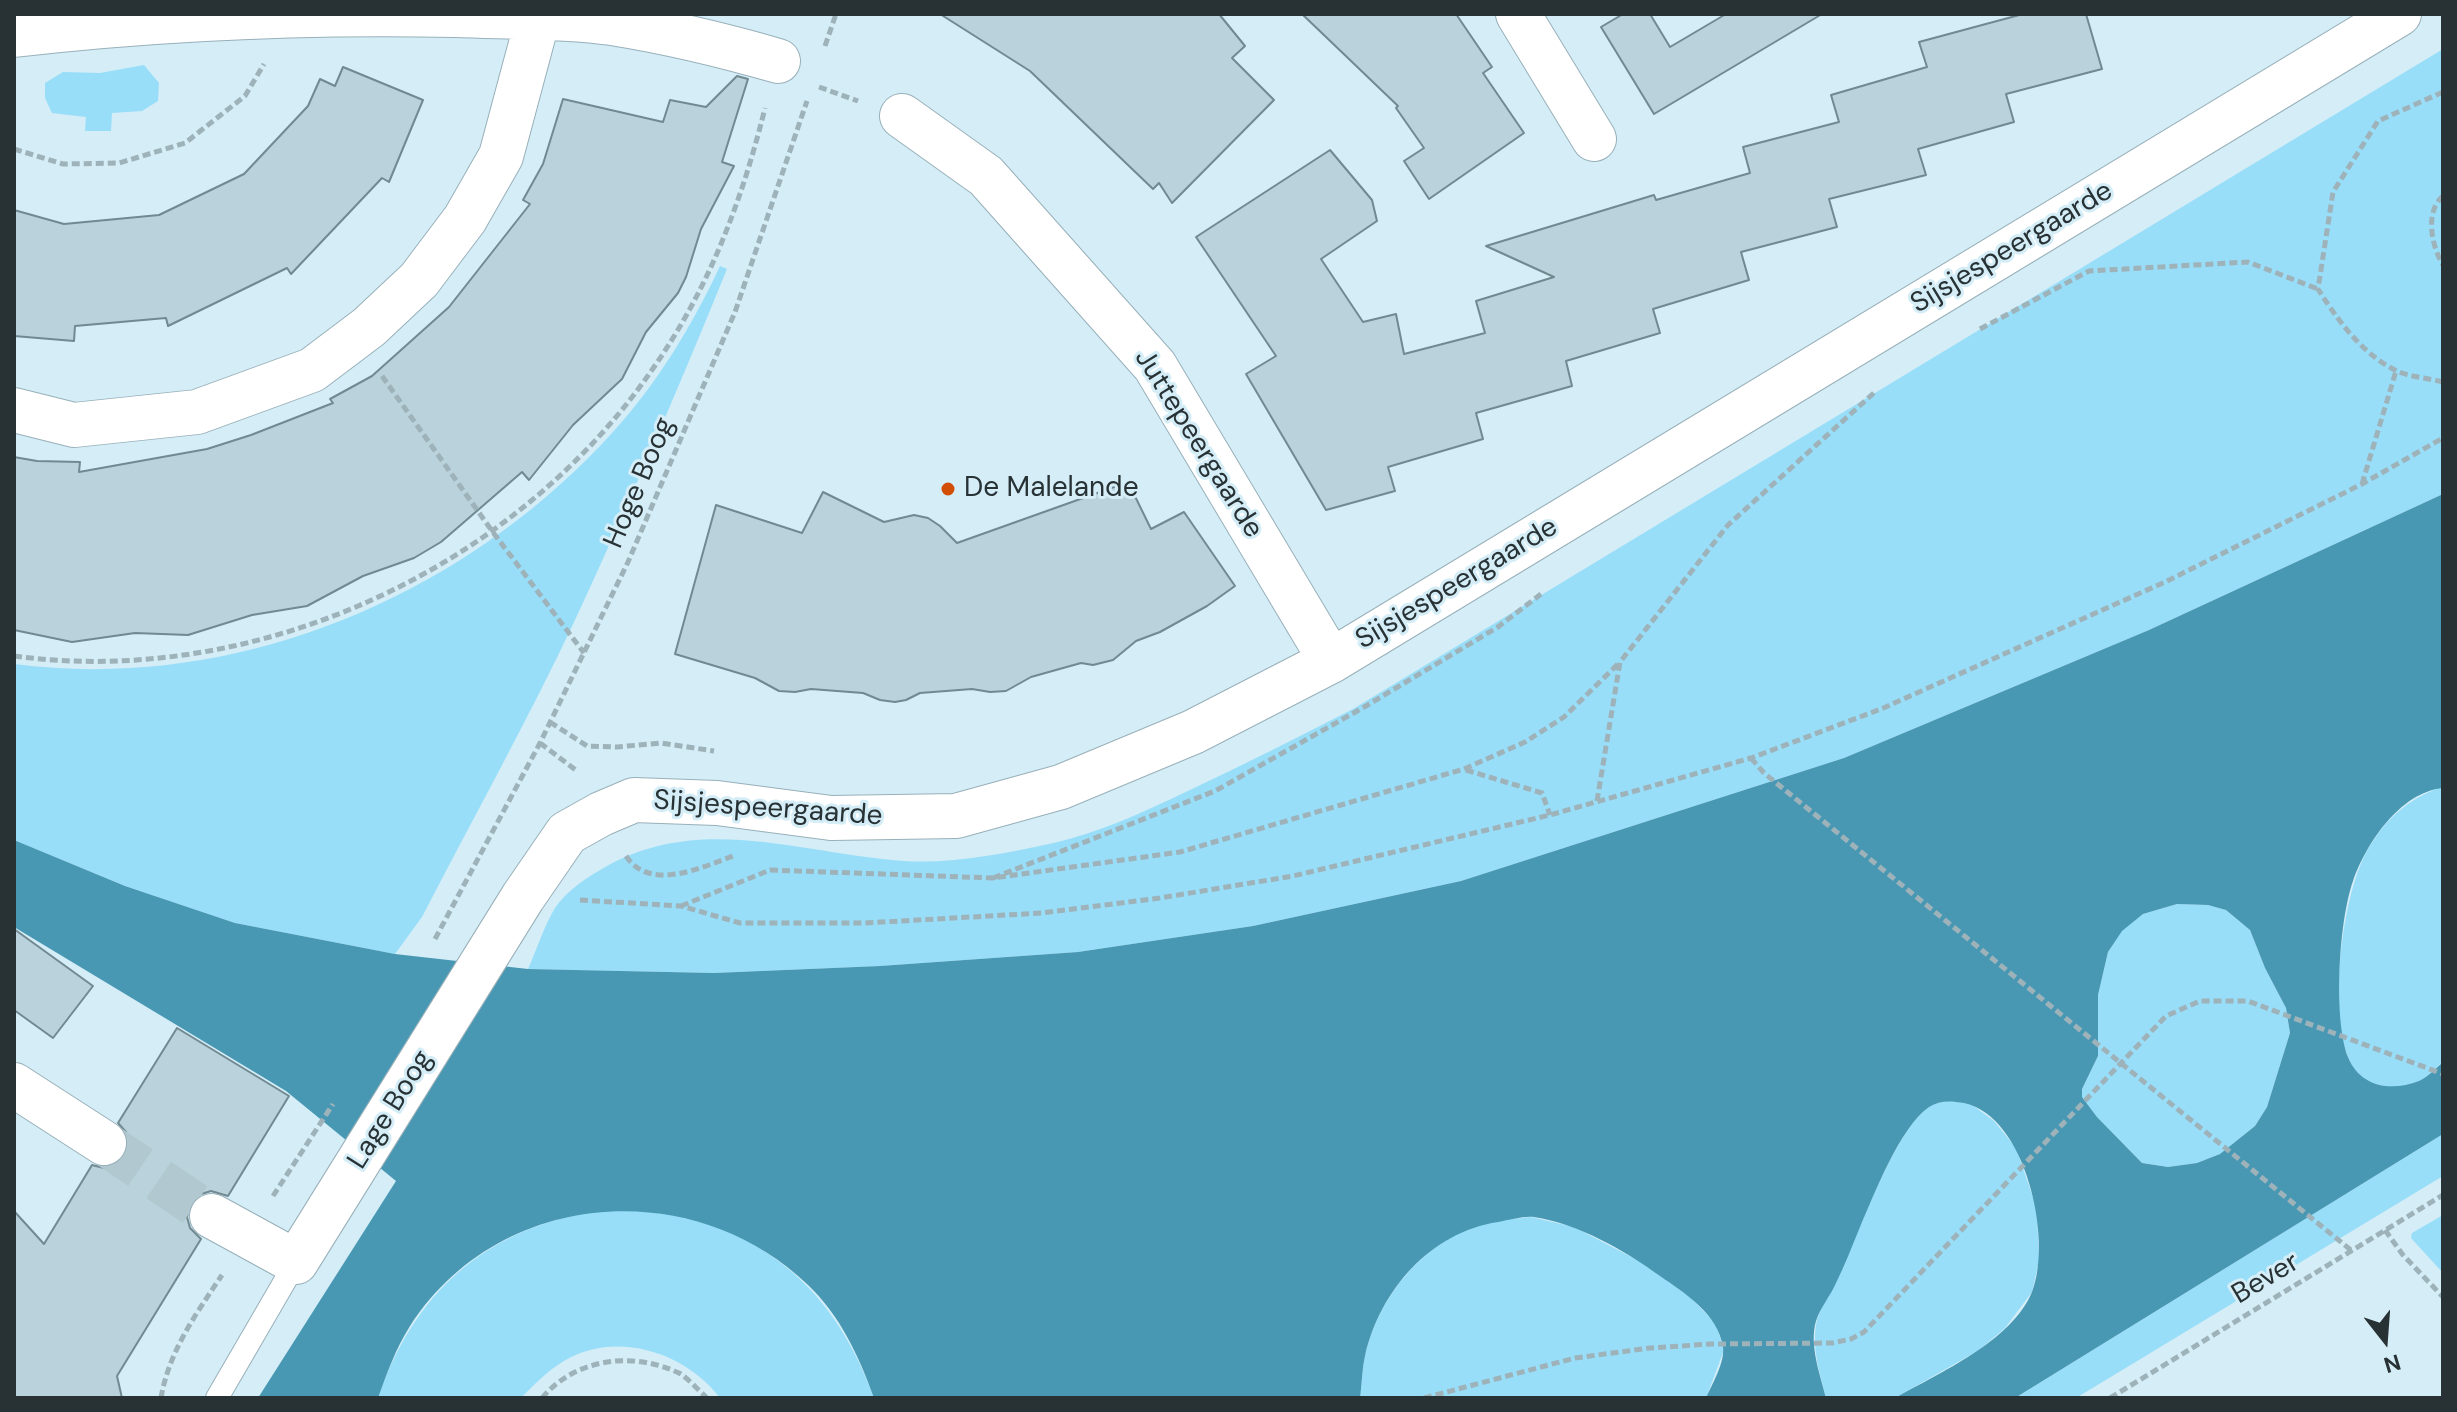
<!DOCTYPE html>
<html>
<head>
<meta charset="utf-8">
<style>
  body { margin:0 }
  #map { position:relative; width:2457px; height:1412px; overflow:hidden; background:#d4edf7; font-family:"DM Sans",sans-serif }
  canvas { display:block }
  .frame { position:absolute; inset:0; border:16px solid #283235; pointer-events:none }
  .north { position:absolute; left:2345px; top:1300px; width:80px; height:80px; -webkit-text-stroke:6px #d4edf7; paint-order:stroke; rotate:163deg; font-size:22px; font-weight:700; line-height:32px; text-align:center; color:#283235 }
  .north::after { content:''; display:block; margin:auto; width:28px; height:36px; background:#283235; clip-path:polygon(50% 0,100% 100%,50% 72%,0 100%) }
</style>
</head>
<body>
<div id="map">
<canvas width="2457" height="1412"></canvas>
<div class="frame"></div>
<div class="north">N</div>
</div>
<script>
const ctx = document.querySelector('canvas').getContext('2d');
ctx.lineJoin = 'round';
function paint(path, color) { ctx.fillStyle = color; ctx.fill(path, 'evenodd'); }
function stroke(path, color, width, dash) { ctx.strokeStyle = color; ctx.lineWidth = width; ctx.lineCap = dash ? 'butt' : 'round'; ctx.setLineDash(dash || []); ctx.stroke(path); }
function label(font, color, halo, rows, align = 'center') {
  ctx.font = font + ' "DM Sans",sans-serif'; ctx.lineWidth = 6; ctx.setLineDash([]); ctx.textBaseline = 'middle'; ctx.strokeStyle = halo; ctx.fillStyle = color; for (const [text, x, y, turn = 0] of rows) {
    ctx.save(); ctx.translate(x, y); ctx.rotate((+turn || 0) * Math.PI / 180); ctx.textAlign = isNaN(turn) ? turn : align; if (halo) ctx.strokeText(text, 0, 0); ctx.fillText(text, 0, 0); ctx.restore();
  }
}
paint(new Path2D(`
  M 2443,49 L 2443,494 L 2149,630 L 1844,758 L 1461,881 L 1253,926 L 1078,952 L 880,966 L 714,973 L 528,969 C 537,949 544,926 555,908 C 567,890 589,876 607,866 C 703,813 802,854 904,861 C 952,864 1002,854 1049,844 C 1102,832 1141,813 1190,790 C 1245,764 1299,737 1353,709 Z
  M 144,65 L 159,83 L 158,101 L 142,111 L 112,113 L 111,131 L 85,131 L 86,117 L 52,113 L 45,98 L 45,83 L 63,72 L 100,73 Z
  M 720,266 L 727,269 C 679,387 629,504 575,620 C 528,720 473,818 422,917 L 395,954 L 235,923 L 125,886 L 14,840 L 14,664 C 236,693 463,597 612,433 C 657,384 692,326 720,266 Z
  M 2439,788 L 2443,788 L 2443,1061 C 2437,1067 2431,1073 2425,1078 C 2406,1091 2371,1090 2357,1072 C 2323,1032 2342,894 2367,851 C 2384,821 2406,800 2439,788 Z
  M 2177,904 L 2208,905 L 2226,910 L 2250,930 L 2265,968 L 2286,1008 L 2290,1033 L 2267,1107 L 2255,1126 L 2220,1154 L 2197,1163 L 2168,1167 L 2142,1163 L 2097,1117 L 2082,1097 L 2082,1089 L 2098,1056 L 2098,995 L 2108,952 L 2121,931 L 2143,914 Z
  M 1948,1100 L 1971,1104 L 1994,1121 L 2016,1148 L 2037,1209 L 2039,1261 L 2032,1292 L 2005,1328 L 1979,1350 L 1895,1398 L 1826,1398 C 1820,1374 1812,1350 1816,1325 C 1818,1310 1831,1294 1837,1280 C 1855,1241 1896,1127 1930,1106 C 1935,1103 1943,1102 1948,1100 Z
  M 2443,1134 L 2443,1176 L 2076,1398 L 2015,1398 Z
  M 642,1211 C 658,1213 676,1213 691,1218 C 786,1247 841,1307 874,1398 L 720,1398 C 685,1352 616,1330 564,1361 C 547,1371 535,1384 521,1398 L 378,1398 C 413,1295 484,1229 593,1212 C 609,1210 626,1211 642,1211 Z
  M 2443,1215 L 2443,1273 L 2411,1238 L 2412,1233 Z
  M 1531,1217 L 1574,1227 L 1639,1261 L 1689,1296 L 1716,1324 L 1724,1350 L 1706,1398 L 1360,1398 C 1362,1384 1362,1369 1365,1355 C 1379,1297 1420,1246 1477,1225 C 1493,1220 1514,1219 1531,1217 Z`), '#99def8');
paint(new Path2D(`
  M 2443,494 L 2443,788 C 2400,792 2366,844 2353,881 C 2339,920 2333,1018 2348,1057 C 2360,1087 2391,1092 2419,1081 C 2428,1077 2436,1068 2443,1062 L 2443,1134 L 2015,1398 L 1895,1398 C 1939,1373 2012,1341 2032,1292 C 2053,1240 2026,1116 1964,1103 C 1951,1101 1940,1100 1929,1107 C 1900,1127 1874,1195 1860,1227 C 1852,1246 1845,1265 1836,1283 C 1831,1295 1820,1308 1816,1321 C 1809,1345 1820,1374 1826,1398 L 1706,1398 C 1712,1384 1725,1363 1723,1347 C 1718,1314 1686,1294 1660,1276 C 1624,1250 1579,1224 1534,1217 C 1523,1216 1510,1220 1498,1222 C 1431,1232 1380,1290 1365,1356 C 1362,1369 1362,1384 1360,1398 L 874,1398 C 859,1356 840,1315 807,1284 C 692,1174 498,1189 410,1326 C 396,1348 387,1373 378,1398 L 258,1398 L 396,1181 L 286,1091 L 14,927 L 14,840 L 125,886 L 235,923 L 395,954 L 528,969 L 714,973 L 880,966 L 1078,952 L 1253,926 L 1461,881 L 1844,758 L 2149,630 ZM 2177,904 L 2208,905 L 2226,910 L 2250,930 L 2265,968 L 2286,1008 L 2290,1033 L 2267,1107 L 2255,1126 L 2220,1154 L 2197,1163 L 2168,1167 L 2142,1163 L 2097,1117 L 2082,1097 L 2082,1089 L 2098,1056 L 2098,995 L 2108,952 L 2122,931 L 2143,914 Z`), '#4898b4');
const building = new Path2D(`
  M 940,14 L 1219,14 L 1245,46 L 1232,58 L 1274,100 L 1172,203 L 1159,183 L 1153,189 L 1030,71 Z
  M 1302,14 L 1456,14 L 1492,67 L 1483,73 L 1524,133 L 1429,199 L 1404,161 L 1424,148 L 1396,108 L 1398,106 Z
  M 1623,14 L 1650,14 L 1670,47 L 1726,14 L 1822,14 L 1654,114 L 1601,27 Z
  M 2023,14 L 2086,14 L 2102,69 L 2006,94 L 2014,122 L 1918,149 L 1926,175 L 1829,199 L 1837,227 L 1741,252 L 1749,280 L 1653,309 L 1660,333 L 1566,361 L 1572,386 L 1476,413 L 1483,439 L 1388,467 L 1395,491 L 1326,510 L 1246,374 L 1276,356 L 1196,237 L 1330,150 L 1372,200 L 1377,221 L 1321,259 L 1363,322 L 1396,314 L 1404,354 L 1485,333 L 1476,301 L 1554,277 L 1486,246 L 1654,195 L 1656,200 L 1750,173 L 1743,147 L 1839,122 L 1831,95 L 1927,67 L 1919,42 Z
  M 343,67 L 423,100 L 389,182 L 382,178 L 291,274 L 287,268 L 168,326 L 166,318 L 75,326 L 74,341 L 14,336 L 14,210 L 64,224 L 159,215 L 244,174 L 308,106 L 320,79 L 335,86 Z
  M 737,76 L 748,79 L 722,162 L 734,166 L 701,229 L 686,277 L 678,293 L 646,332 L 622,379 L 573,425 L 529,480 L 522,472 L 441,542 L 414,558 L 363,576 L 307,606 L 252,615 L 188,635 L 135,633 L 72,642 L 14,630 L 14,457 L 37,461 L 80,462 L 79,472 L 207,449 L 251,435 L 333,403 L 330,399 L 372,376 L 449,307 L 530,204 L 523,200 L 543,164 L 563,99 L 663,122 L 670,100 L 706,107 Z
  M 1128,482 L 1151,529 L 1184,512 L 1235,586 L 1207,606 L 1160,632 L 1136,641 L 1113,660 L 1093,665 L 1081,663 L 1031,677 L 1006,691 L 990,692 L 972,689 L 920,693 L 906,700 L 895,702 L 880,700 L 863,693 L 811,689 L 795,692 L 779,691 L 755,678 L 675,654 L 716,505 L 802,533 L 823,492 L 884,522 L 914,515 L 928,518 L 940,526 L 957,543 Z
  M 14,929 L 93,986 L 53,1038 L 14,1010 Z
  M 177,1028 L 289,1096 L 228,1196 L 211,1191 L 198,1195 L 190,1205 L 187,1217 L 190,1228 L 201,1239 L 117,1376 L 122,1398 L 14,1398 L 14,1211 L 44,1244 L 92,1165 L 104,1168 L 115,1166 L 124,1157 L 129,1143 L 126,1132 L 118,1123 Z`);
paint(building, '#b9d2db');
stroke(building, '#718991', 2);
stroke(new Path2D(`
  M 104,1143 L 212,1216`), '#b2c8d0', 44, [44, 22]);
const lane = new Path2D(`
  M 217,1398 L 296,1262`);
const street = new Path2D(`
  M 1518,14 L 1594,139
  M 14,35 C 161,18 308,12 455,15 C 507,17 561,16 612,23 C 668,32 723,45 778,61
  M 902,116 L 986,176 L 1155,366 L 1331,661
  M 14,410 L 74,425 L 197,412 L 312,370 L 369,327 L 419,280 L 465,219 L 501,156 L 538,18
  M 14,1085 L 104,1143
  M 212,1216 L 296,1262 L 523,897 L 567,833 L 601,814 L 634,800 L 717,803 L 831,818 L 956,816 L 1061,787 L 1193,732 L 1331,661 L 2399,14`);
stroke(lane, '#98b0b9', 24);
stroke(street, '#98b0b9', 46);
stroke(new Path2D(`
  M 825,46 L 836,14
  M 819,87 L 858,101
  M 2443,92 L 2378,121 L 2333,192 L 2318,289 C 2337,319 2361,353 2395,370 C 2408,377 2428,378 2443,382
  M 14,149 L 63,164 L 119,163 L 185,143 L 245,96 L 264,64
  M 2443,196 C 2424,212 2432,247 2443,265
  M 1980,329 L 2089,271 L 2248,262 L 2318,289
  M 382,376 L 492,531 L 584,653
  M 2362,484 L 2396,371
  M 14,656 C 256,689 517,568 654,367 C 709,288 742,201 765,108
  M 550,722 L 587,746 L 617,747 L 661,743 L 714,751
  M 540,743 L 577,771
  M 1751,758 L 1764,773 L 2352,1251
  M 1466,770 L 1542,793 L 1550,815
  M 1597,801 L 1620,662 L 1728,525 L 1876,391
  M 626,856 C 650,892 700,868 733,856
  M 993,878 L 1215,791 L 1366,706 L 1498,627 L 1541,594
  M 580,900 L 681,906 L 740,923 L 865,923 L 1042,913 L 1160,898 L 1293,876 L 1550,815 L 1751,758 L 1881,709 L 2165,582 L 2362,484 L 2443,438
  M 681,906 L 770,870 L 993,878 L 1180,852 L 1464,769 L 1525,742 L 1564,717 L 1620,662
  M 435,939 L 540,743 L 628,562 L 735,312 L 807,101
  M 273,1196 L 333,1104
  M 2385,1230 L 2403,1255 L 2443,1297
  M 161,1398 C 169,1351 196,1314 222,1275
  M 542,1398 C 576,1358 632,1351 679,1373 C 689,1379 698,1390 707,1398
  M 1424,1398 L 1575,1358 L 1650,1348 L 1711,1344 L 1832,1343 L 1851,1339 L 1864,1332 L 2166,1016 L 2200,1001 L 2248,1001 L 2443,1074
  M 2110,1398 L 2443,1195`), '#9eb2ba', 5, [8, 4]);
stroke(lane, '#fff', 22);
stroke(street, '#fff', 44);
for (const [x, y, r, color] of [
  [948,489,8,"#d24e04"]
]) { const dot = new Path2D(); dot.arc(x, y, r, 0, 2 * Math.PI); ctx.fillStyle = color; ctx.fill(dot); stroke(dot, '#d4edf7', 3); }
label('28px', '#283235', '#d4edf7', [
  ["Sijsjespeergaarde",2012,248,-31],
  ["Juttepeergaarde",1198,444,58],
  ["Hoge Boog",640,483,-67],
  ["Sijsjespeergaarde",1457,584,-31],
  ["Sijsjespeergaarde",768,809,4],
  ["Lage Boog",391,1110,-58],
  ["Bever",2266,1279,-31]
]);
label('28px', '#283235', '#d4edf7', [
  ["De Malelande",964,489]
], 'left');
</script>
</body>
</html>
